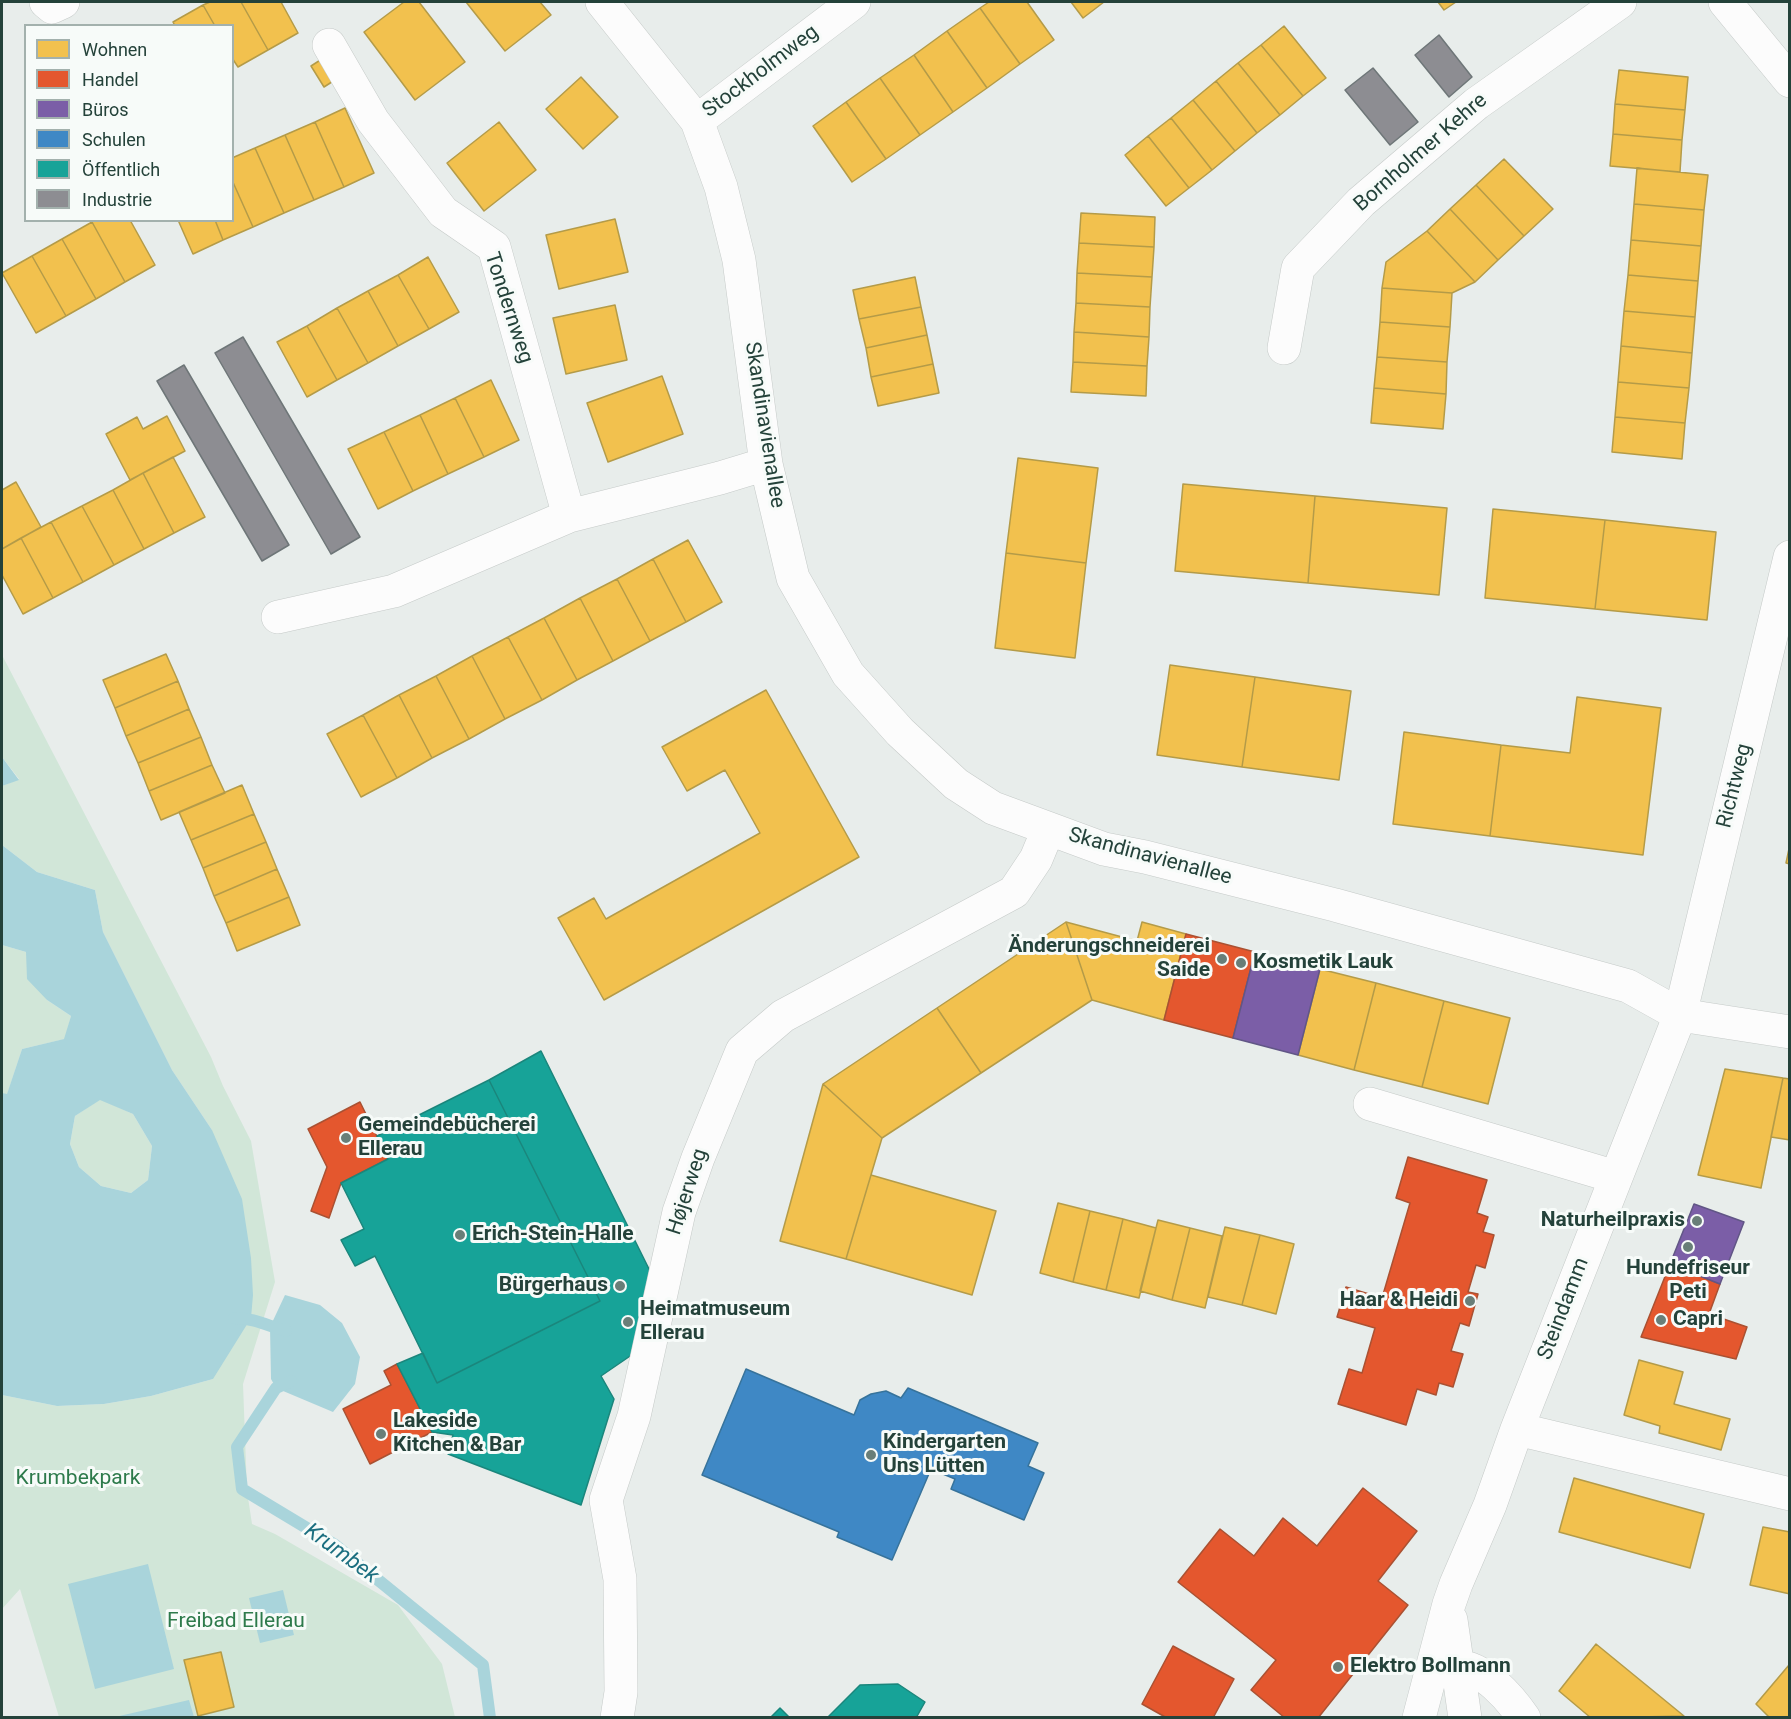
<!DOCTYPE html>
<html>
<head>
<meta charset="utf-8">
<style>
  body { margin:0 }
  #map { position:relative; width:1791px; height:1719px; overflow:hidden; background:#e8edeb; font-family:Roboto,sans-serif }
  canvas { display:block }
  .frame { position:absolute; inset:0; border:3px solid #24423a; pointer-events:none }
  .legend { position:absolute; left:24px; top:24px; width:210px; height:198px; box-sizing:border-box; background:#f7fbf9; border:2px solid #a3b1ad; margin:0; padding:8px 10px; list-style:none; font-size:18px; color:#24423a }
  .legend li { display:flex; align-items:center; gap:12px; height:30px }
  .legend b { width:30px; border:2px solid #a3b1ad }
</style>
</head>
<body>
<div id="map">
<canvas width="1791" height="1719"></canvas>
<div class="frame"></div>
<ul class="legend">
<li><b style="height:16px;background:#f2c14e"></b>Wohnen</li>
<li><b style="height:16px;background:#e4572e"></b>Handel</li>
<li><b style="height:16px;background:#7b5ea7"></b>Büros</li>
<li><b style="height:16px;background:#3f88c5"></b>Schulen</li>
<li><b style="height:16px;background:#17a398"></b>Öffentlich</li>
<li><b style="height:16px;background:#8d8d92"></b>Industrie</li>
</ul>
</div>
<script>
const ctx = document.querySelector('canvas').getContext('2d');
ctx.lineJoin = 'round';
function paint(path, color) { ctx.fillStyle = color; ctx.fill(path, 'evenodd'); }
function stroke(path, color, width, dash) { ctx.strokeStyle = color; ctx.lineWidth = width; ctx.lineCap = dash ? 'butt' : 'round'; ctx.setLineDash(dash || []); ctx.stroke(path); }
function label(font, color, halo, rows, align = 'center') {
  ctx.font = font + ' Roboto,sans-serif'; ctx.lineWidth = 6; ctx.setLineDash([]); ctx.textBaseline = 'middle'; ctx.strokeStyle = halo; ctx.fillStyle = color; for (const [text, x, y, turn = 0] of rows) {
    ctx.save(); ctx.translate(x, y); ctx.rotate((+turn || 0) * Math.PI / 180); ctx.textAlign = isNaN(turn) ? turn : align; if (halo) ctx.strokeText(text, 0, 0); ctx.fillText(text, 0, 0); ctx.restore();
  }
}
paint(new Path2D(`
  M 2,655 L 211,1057 L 223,1086 L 251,1141 L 275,1282 L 243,1384 L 247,1491 L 252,1524 L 275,1534 L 398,1605 L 442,1664 L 455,1717 L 59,1717 L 20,1589 L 2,1609 L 2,1395 L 57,1406 L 104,1404 L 151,1396 L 213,1379 L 212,1130 L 172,1070 L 103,932 L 95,890 L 37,872 L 2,845 L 2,786 L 19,779 L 2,757 Z
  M 2,945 L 26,952 L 47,1000 L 71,1016 L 65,1039 L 22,1049 L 7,1095 L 2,1093 Z
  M 100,1099 L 133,1114 L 152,1146 L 148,1180 L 131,1193 L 101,1186 L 79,1167 L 70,1144 L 75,1116 Z`), '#d1e6d8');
paint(new Path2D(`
  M 2,757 L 19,780 L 2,786 Z
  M 2,845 L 37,872 L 95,890 L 103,932 L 172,1070 L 212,1130 L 242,1199 L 251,1258 L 253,1295 L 251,1318 L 213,1379 L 151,1396 L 104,1404 L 57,1406 L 2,1395 L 2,1093 L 7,1094 L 22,1049 L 64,1039 L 71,1016 L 47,1000 L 27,979 L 26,952 L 2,945 ZM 100,1100 L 133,1114 L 152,1146 L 148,1180 L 131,1193 L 101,1186 L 79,1167 L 70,1144 L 75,1116 Z
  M 285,1295 L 320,1305 L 342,1323 L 360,1357 L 355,1384 L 333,1412 L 276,1388 L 271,1379 L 270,1327 Z
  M 148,1564 L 174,1669 L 95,1689 L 68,1584 Z
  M 283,1590 L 294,1635 L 260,1643 L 249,1598 Z
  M 189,1700 L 194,1717 L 115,1717 Z`), '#a9d4db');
const homes = new Path2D(`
  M 210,2 L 241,2 L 268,50 L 238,67 L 232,58 L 232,26 L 215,26 L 203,5 Z
  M 241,2 L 281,2 L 298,33 L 268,50 Z
  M 404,2 L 419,2 L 465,62 L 415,100 L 364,32 Z
  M 466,2 L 540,2 L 551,15 L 505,51 Z
  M 989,2 L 1027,2 L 1054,40 L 1020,64 L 980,8 Z
  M 1071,2 L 1104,2 L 1083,18 Z
  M 1438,2 L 1456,2 L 1444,10 Z
  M 203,5 L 215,26 L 175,26 L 173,22 Z
  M 980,8 L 1020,64 L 987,88 L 947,31 Z
  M 1284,26 L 1326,78 L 1303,96 L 1261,45 Z
  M 947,31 L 987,88 L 953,112 L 914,55 Z
  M 1261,45 L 1303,96 L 1280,115 L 1238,63 Z
  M 914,55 L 953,112 L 920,135 L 880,78 Z
  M 325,57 L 338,78 L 324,87 L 311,66 Z
  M 1238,63 L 1280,115 L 1257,133 L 1216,81 Z
  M 1619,70 L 1688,77 L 1685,110 L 1615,104 Z
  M 581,77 L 618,117 L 583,149 L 546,109 Z
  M 880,78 L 920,135 L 886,159 L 846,102 Z
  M 1216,81 L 1257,133 L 1235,151 L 1193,100 Z
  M 1193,100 L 1235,151 L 1212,170 L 1171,118 Z
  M 846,102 L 886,159 L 852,182 L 813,126 Z
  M 1615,104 L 1685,110 L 1682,140 L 1613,134 Z
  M 345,108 L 374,173 L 344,187 L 315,122 Z
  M 1171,118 L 1212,170 L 1189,188 L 1148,136 Z
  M 315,122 L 344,187 L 314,200 L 285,135 Z
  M 499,122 L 536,170 L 484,211 L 447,163 Z
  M 1613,134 L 1682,140 L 1680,172 L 1610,166 Z
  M 285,135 L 314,200 L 284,213 L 255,148 Z
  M 1148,136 L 1189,188 L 1166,206 L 1125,155 Z
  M 255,148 L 284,213 L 253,227 L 232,180 L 232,158 Z
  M 1504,159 L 1553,209 L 1524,236 L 1476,185 Z
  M 1637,168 L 1708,175 L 1704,210 L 1634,204 Z
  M 232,180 L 253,227 L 223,240 L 215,220 L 232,220 Z
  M 1476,185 L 1524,236 L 1498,260 L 1450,209 Z
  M 1634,204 L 1704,210 L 1701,246 L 1631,240 Z
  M 1450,209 L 1498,260 L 1475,282 L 1427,231 Z
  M 1081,213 L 1155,217 L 1154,247 L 1079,243 Z
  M 615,219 L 628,272 L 559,289 L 546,235 Z
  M 94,220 L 130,220 L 155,265 L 125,282 L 92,222 Z
  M 178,220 L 215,220 L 223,240 L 193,254 Z
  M 92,222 L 125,282 L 96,299 L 62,239 Z
  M 1427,231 L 1475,282 L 1452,293 L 1382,288 L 1386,262 Z
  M 62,239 L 96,299 L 66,316 L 32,256 Z
  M 1631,240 L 1701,246 L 1698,281 L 1628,275 Z
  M 1079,243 L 1154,247 L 1152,277 L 1077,273 Z
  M 32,256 L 66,316 L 36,333 L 2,273 Z
  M 428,257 L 459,312 L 429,329 L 398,275 Z
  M 1077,273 L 1152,277 L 1150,307 L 1076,303 Z
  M 398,275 L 429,329 L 398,346 L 368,291 Z
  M 1628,275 L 1698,281 L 1695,317 L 1624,311 Z
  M 915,277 L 921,307 L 859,319 L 853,290 Z
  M 1382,288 L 1452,293 L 1450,327 L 1380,322 Z
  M 368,291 L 398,346 L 368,363 L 337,308 Z
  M 1076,303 L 1150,307 L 1149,337 L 1074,332 Z
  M 615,305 L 627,360 L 566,374 L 553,318 Z
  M 921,307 L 927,335 L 866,348 L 859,319 Z
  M 337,308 L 368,363 L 337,380 L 307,326 Z
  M 1624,311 L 1695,317 L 1692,353 L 1621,346 Z
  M 1380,322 L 1450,327 L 1447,362 L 1377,357 Z
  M 307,326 L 337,380 L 307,397 L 277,342 Z
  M 1074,332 L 1149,337 L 1147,366 L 1073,362 Z
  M 927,335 L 933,364 L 871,377 L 866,348 Z
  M 1621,346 L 1692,353 L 1689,388 L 1618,382 Z
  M 1377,357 L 1447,362 L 1446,394 L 1374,388 Z
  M 1073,362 L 1147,366 L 1146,396 L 1071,392 Z
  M 933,364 L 939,393 L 878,406 L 871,377 Z
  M 662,376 L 683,434 L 608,462 L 587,403 Z
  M 491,380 L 519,440 L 484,457 L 455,398 Z
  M 1618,382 L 1689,388 L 1685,423 L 1615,417 Z
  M 1374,388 L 1446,394 L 1443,429 L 1371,423 Z
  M 455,398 L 484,457 L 448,474 L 420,415 Z
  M 420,415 L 448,474 L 413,491 L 384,432 Z
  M 167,416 L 185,451 L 130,480 L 106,434 L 137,417 L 143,429 Z
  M 1615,417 L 1685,423 L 1682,459 L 1612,452 Z
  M 384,432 L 413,491 L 378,509 L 348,449 Z
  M 173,457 L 205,517 L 174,533 L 143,473 Z
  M 1018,458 L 1098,468 L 1086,563 L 1006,553 Z
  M 143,473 L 174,533 L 144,549 L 113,490 Z
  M 16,482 L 41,527 L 2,549 L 2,490 Z
  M 1183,484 L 1315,496 L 1308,583 L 1175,571 Z
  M 113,490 L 144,549 L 114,565 L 82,506 Z
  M 1315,496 L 1447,508 L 1439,595 L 1308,583 Z
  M 82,506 L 114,565 L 83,582 L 51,522 Z
  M 1493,509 L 1605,520 L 1595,609 L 1485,598 Z
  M 1605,520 L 1716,532 L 1707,620 L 1595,609 Z
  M 51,522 L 83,582 L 53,598 L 21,538 Z
  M 21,538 L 53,598 L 23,614 L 2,575 L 2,549 Z
  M 688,540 L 722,602 L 686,622 L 653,559 Z
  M 1006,553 L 1086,563 L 1075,658 L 995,648 Z
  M 653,559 L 686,622 L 650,641 L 617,579 Z
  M 617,579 L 650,641 L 613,661 L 580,598 Z
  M 580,598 L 613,661 L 577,680 L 544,618 Z
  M 544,618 L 577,680 L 542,700 L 508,637 Z
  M 508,637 L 542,700 L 505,719 L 472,656 Z
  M 166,654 L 178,681 L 115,708 L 103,680 Z
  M 472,656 L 505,719 L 469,739 L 436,676 Z
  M 1170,665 L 1255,677 L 1242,767 L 1157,755 Z
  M 436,676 L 469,739 L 432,758 L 399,695 Z
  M 1255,677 L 1351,691 L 1339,780 L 1242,767 Z
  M 178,681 L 189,709 L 126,736 L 115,708 Z
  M 766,690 L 859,857 L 604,1000 L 558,918 L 594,898 L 606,919 L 760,833 L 725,770 L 687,791 L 662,747 Z
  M 399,695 L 432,758 L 397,778 L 363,715 Z
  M 1577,697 L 1661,708 L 1643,855 L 1490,836 L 1501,745 L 1570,753 Z
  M 189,709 L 201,737 L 138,763 L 126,736 Z
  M 363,715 L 397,778 L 361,797 L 327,734 Z
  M 1404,732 L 1501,745 L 1490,836 L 1393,824 Z
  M 201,737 L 212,765 L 149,791 L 138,763 Z
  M 212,765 L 225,793 L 161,820 L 149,791 Z
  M 242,785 L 254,814 L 191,840 L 179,812 Z
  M 254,814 L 266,842 L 203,868 L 191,840 Z
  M 266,842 L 277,869 L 214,896 L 203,868 Z
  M 1790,844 L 1790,864 L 1786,863 Z
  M 277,869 L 289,897 L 226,923 L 214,896 Z
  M 289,897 L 300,925 L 237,951 L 226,923 Z
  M 1066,922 L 1137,941 L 1142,922 L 1186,934 L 1164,1020 L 1092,1000 Z
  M 1066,922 L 1092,1000 L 981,1073 L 937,1008 Z
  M 1320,969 L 1376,983 L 1354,1070 L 1298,1055 Z
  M 1376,983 L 1444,1001 L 1422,1087 L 1354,1070 Z
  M 1444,1001 L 1510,1018 L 1488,1104 L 1422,1087 Z
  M 937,1008 L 981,1073 L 882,1138 L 823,1084 Z
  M 1725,1069 L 1783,1078 L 1761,1188 L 1698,1175 Z
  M 1783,1078 L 1790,1079 L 1790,1140 L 1771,1137 Z
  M 823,1084 L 882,1138 L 846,1259 L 780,1241 Z
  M 871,1175 L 996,1211 L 972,1295 L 846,1259 Z
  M 1058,1203 L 1090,1211 L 1073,1282 L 1040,1273 Z
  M 1090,1211 L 1123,1219 L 1106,1290 L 1073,1282 Z
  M 1123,1219 L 1156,1228 L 1139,1298 L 1106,1290 Z
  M 1158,1220 L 1190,1228 L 1172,1300 L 1140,1291 Z
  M 1225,1227 L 1260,1235 L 1242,1305 L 1208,1297 Z
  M 1190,1228 L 1222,1236 L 1205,1308 L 1172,1300 Z
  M 1260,1235 L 1294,1244 L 1276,1314 L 1242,1305 Z
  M 1639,1360 L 1683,1372 L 1674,1404 L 1730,1419 L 1721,1450 L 1659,1433 L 1660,1426 L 1624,1415 Z
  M 1574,1478 L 1704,1514 L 1690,1568 L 1559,1532 Z
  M 1763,1527 L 1790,1532 L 1790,1594 L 1750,1585 Z
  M 1596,1644 L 1684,1716 L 1591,1718 L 1559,1691 Z
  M 221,1652 L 234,1707 L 198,1716 L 184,1660 Z
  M 1789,1665 L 1790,1718 L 1770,1718 L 1756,1704 Z`);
paint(homes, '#f2c14e');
stroke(homes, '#b49b48', 1.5);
const shops = new Path2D(`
  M 1186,934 L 1255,952 L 1233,1038 L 1164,1020 Z
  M 360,1102 L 388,1159 L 341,1183 L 329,1218 L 311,1211 L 327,1167 L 308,1129 Z
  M 1408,1157 L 1487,1180 L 1477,1213 L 1488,1217 L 1483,1232 L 1494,1235 L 1485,1268 L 1476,1265 L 1468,1292 L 1478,1294 L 1469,1326 L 1460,1323 L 1451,1351 L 1463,1354 L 1453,1387 L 1439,1383 L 1436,1395 L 1417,1389 L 1406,1425 L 1338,1404 L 1349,1369 L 1362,1373 L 1375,1328 L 1337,1317 L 1346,1287 L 1382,1298 L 1410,1203 L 1396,1198 Z
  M 1670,1264 L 1720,1284 L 1709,1314 L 1747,1327 L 1736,1359 L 1641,1337 Z
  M 397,1364 L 432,1432 L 370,1464 L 343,1409 L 391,1385 L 384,1371 Z
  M 1363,1488 L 1417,1531 L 1378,1581 L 1408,1605 L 1318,1718 L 1285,1718 L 1251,1690 L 1276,1660 L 1178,1582 L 1220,1529 L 1254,1556 L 1283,1518 L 1317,1546 Z
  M 1173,1646 L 1234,1679 L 1213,1718 L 1167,1718 L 1142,1704 Z`);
paint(shops, '#e4572e');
stroke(shops, '#aa5132', 1.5);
const offices = new Path2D(`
  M 1255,952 L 1320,969 L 1298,1055 L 1233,1038 Z
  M 1694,1204 L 1744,1222 L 1720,1284 L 1670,1264 Z`);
paint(offices, '#7b5ea7');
stroke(offices, '#615686', 1.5);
const schools = new Path2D(`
  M 746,1369 L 854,1415 L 860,1400 L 871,1394 L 886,1391 L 901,1398 L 908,1388 L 1038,1443 L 1028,1466 L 1044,1473 L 1024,1520 L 951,1489 L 955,1479 L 931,1469 L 892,1560 L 837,1537 L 839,1532 L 702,1475 Z`);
paint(schools, '#3f88c5');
stroke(schools, '#37739b', 1.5);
const public = new Path2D(`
  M 541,1051 L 650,1271 L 636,1352 L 601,1376 L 614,1399 L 581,1505 L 448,1454 L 453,1435 L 432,1432 L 397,1364 L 423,1353 L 437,1383 L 600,1301 L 489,1080 Z
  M 489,1080 L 600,1301 L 437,1383 L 375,1256 L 355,1266 L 341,1240 L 364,1229 L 341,1183 L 388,1159 L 377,1136 Z
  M 898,1684 L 925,1702 L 916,1718 L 827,1718 L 860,1685 Z
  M 780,1708 L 790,1718 L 770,1718 Z`);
paint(public, '#17a398');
stroke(public, '#1b867c', 1.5);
const industry = new Path2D(`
  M 1439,35 L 1472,77 L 1449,97 L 1415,55 Z
  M 1373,68 L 1418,122 L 1390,145 L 1345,90 Z
  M 243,337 L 360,537 L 331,554 L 215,353 Z
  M 184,365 L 289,545 L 262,561 L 157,381 Z`);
paint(industry, '#8d8d92');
stroke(industry, '#6e7678', 1.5);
stroke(new Path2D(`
  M 234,1318 C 254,1318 268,1326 286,1331
  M 291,1381 L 276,1388 L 237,1447 L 242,1489 L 335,1545 L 483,1665 L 490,1718`), '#a9d4db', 12);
const minor = new Path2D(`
  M 46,2 L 52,7 L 63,2
  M 602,2 L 697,121 L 721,187 L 739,260 L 766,464 L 793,578 L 848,674 L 900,732 L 956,784 L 993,808 L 1104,849 L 1145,857 L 1335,905 L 1628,986 L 1680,1015 L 1790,1032
  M 1725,2 L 1790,81
  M 329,45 L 373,121 L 443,212 L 494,247 L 569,516
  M 697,121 L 854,2
  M 1284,348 L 1298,268 L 1361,202 L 1476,104 L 1620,2
  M 278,617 L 394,591 L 569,516 L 720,478 L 766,464
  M 1370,1104 L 1616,1177
  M 1517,1429 L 1790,1494
  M 1451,1620 L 1465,1718
  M 1438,1673 C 1444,1671 1451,1668 1457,1667 C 1482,1665 1511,1699 1524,1718
  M 617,1718 L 621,1692 L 620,1579 L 606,1500 L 634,1416 L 679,1212 L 698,1158 L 742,1051 L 783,1016 L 1014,892 L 1036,859 L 1048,830
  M 1419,1718 L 1449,1604 L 1456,1584 L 1490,1505 L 1517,1429 L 1680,1015 L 1790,557`);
stroke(minor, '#c5cac8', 34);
stroke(minor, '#fcfcfc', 33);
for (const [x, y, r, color] of [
  [1222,959,6,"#697e78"],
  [1241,963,6,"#697e78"],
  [346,1138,6,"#697e78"],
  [1697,1221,6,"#697e78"],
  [460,1235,6,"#697e78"],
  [1688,1247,6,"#697e78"],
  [620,1286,6,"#697e78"],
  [1470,1301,6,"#697e78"],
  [1661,1320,6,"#697e78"],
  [628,1322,6,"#697e78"],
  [381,1434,6,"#697e78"],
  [871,1455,6,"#697e78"],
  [1338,1667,6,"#697e78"]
]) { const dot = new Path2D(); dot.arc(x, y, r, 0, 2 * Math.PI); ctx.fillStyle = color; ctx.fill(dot); stroke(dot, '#f7fbf9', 2); }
label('21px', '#24423a', '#f7fbf9', [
  ["Stockholmweg",761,72,-37],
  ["Bornholmer Kehre",1421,153,-41],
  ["Tondernweg",508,308,72],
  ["Skandinavienallee",764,425,81],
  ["Richtweg",1735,786,-76],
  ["Skandinavienallee",1150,857,15],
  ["Højerweg",688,1192,-72],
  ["Steindamm",1564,1309,-69]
]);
label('bold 21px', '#24423a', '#f7fbf9', [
  ["Änderungschneiderei",1210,947,"right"],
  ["Saide",1210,971,"right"],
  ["Kosmetik Lauk",1253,963],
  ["Gemeindebücherei",358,1126],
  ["Ellerau",358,1150],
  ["Naturheilpraxis",1685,1221,"right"],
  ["Erich-Stein-Halle",472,1235],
  ["Hundefriseur",1688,1269,"center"],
  ["Peti",1688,1293,"center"],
  ["Bürgerhaus",608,1286,"right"],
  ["Haar & Heidi",1458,1301,"right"],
  ["Heimatmuseum",640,1310],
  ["Ellerau",640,1334],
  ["Capri",1673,1320],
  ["Lakeside",393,1422],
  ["Kitchen & Bar",393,1446],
  ["Kindergarten",883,1443],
  ["Uns Lütten",883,1467],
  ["Elektro Bollmann",1350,1667]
], 'left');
label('21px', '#2d7a4b', '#f7fbf9', [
  ["Krumbekpark",78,1479],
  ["Freibad Ellerau",236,1622]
]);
label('italic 22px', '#1c6f80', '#f7fbf9', [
  ["Krumbek",341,1554,36]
]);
</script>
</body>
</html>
